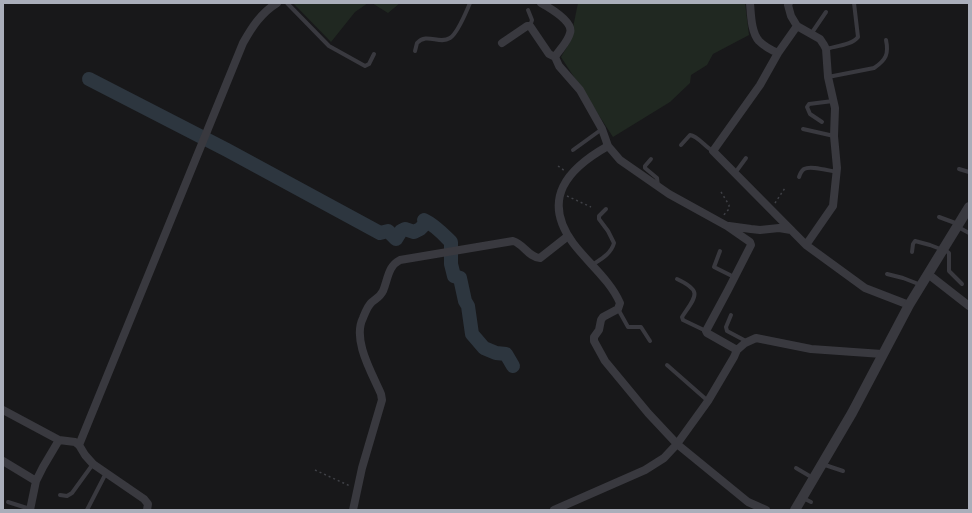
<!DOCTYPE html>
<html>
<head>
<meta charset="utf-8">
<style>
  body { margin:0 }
  #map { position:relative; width:972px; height:513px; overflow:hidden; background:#18181a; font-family:"Open Sans",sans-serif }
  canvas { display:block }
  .frame { position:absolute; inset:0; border:4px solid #aaaeba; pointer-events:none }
</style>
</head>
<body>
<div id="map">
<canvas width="972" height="513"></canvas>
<div class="frame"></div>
</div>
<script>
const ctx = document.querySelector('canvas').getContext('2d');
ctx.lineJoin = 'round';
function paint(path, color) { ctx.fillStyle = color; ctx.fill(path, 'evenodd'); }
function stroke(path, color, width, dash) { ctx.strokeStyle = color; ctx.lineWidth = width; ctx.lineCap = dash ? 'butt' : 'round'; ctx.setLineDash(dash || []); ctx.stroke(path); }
paint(new Path2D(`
  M 293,3 L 368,3 L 355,12 L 331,42 Z
  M 372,3 L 400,3 L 388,13 Z
  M 578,3 L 745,3 L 749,35 L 713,54 L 707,65 L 691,75 L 690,83 L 670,102 L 613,137 L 561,57 L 570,42 Z`), '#202821');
stroke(new Path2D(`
  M 89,79 L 227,150 L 380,233 L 388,231 L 396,239 L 401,231 L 405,229 L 414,232 L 420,229 L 425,224 L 424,220 C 435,225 443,234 451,242 L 451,264 L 454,276 L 460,278 L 465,301 L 468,306 L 472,334 L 484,348 L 496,353 L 506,354 L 513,366`), '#2d363f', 14);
stroke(new Path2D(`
  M 558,166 L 565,171
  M 721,192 L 729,205 L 729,209 L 723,216
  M 567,196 L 591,207
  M 775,203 L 785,188
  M 315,470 L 350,486`), '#3f4046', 1.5, [2, 3]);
stroke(new Path2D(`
  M 287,3 L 329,46 L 365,66 L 369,64 L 374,54
  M 528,10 L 532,20 L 530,26
  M 811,34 L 826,12
  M 826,49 C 836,46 852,45 858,37 L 854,3
  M 415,51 L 417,43 C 427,32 439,45 450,38 C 458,33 466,12 470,3
  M 828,77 L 874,68 C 886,60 889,54 886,40
  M 822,122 L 810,114 L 807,107 L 809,104 L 833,101
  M 803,129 L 834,136
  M 681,145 L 690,135 C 698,136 705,147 713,151
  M 573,150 L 602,129
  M 651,159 L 645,166 L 645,168 L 657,178 L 658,186
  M 959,169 L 969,172
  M 735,173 L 746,158
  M 799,177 C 800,174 801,171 804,169 C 811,165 829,171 837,172
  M 939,217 L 958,224
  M 958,227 L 969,233
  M 944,249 L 949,253 L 949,271 L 962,284
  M 720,251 L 714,267 L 734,277
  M 912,252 L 913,244 L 915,241 L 930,245 L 943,250
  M 592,265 C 601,259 611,254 614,243 L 608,231 L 599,219 L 599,216 L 606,209
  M 887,274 L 903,278 L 921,285
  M 677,279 C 703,291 696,296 682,317 L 683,320 L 706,331
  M 618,309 L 628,327 L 641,327 L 650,341
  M 731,315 L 726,327 L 727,331 L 744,340 L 745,342
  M 667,365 L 708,401
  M 822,464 L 843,471
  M 796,468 L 813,478
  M 60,495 L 67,496 L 72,493 L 93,464
  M 803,498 L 811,502
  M 8,502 L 30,509
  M 87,510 L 106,473`), '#39393f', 4);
stroke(new Path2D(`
  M 541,3 C 550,8 574,22 570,33 C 568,42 559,50 555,57
  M 750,3 C 751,14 751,32 759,41 C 764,46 771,50 778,53
  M 789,3 L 788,5 L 791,16 L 797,26 L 820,39 L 824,45 L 826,49 L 828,77 L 835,108 L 834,136 L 837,168 L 833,206 L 806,245
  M 797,26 L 778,53 L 760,85 L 713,151 L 806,245 L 865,288 L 909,305
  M 502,43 L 527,26 L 530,26 L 549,54 L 555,57 L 559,66 L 580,90 L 602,129 L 608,146 C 567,169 541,199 573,243 C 588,263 610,280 620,303 L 618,309 L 603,317 L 601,320 L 599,330 L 594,337 L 594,341 L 605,361 L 648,413 L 677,444 L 748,502 L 766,510
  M 608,146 L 620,160 L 669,194 L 727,226 L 750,242 L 751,245 L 728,290 L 706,331 L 707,333 L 737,350
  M 729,226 L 751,229 L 760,230 L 779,228 L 791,230
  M 928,274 L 969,306
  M 3,410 L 59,440
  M 79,445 L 243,43 C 252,27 261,13 277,3
  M 3,461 L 36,481
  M 30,510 L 36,481 L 43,467 L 59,440 L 75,442 L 79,445 L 85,455 L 93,464 L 144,499 L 148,504 L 147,510
  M 353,510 L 362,468 L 382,400 L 381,394 C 372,373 352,340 363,318 C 365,313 368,305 372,302 C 377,298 380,297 383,291 C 388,279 388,266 400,260 L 513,241 C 524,244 528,257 540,258 L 568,236
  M 554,510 L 645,470 L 664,458 L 677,444 L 708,401 L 734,357 L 737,350 L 745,343 L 756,338 L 811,349 L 882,354`), '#39393f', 8);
stroke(new Path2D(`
  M 795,510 L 852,413 L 909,305 L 969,207`), '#39393f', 10);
</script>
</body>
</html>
